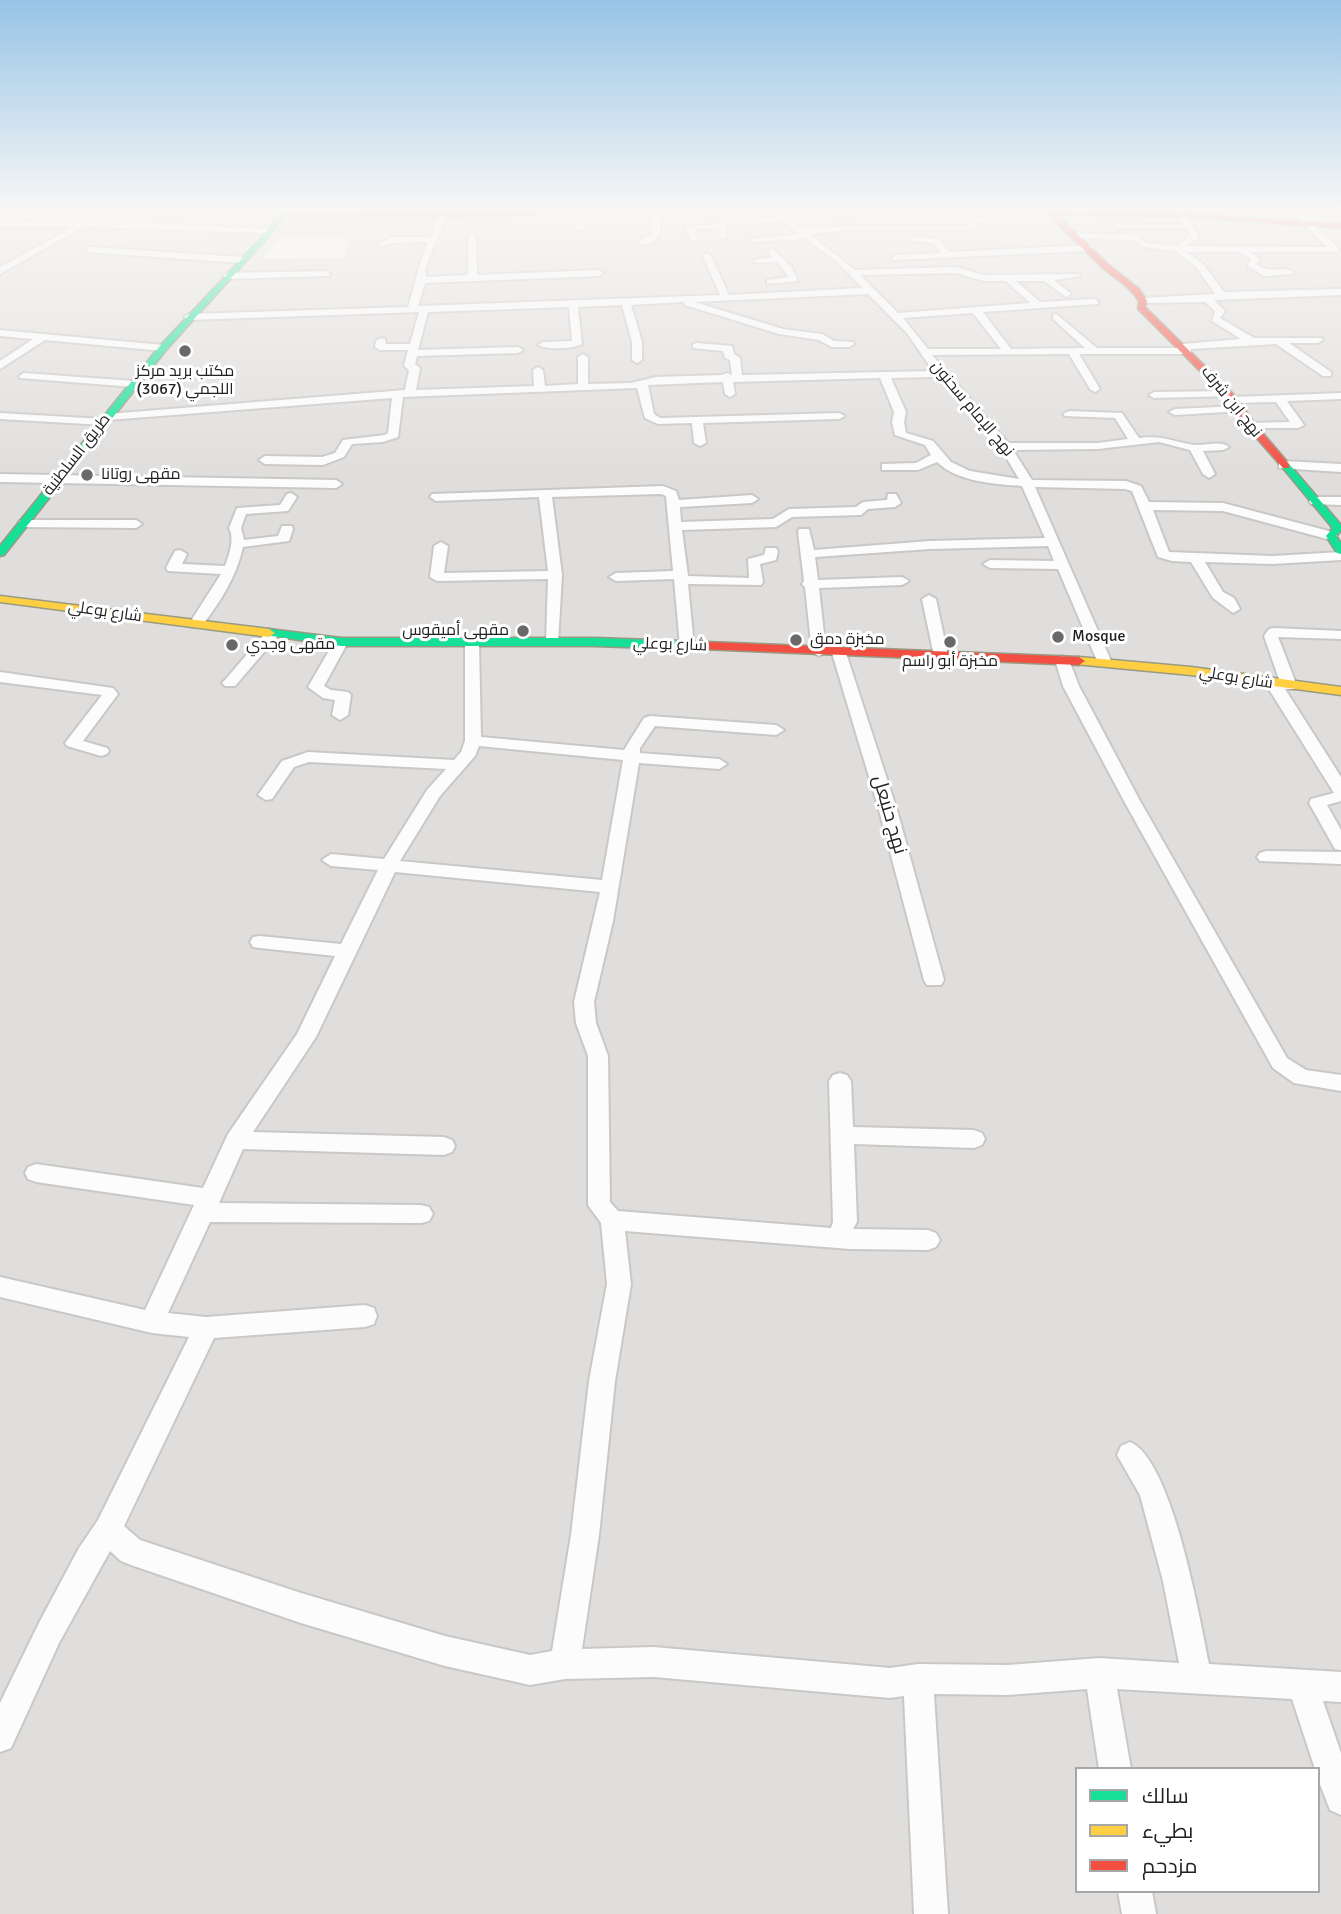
<!DOCTYPE html>
<html>
<head>
<meta charset="utf-8">
<style>
  body { margin:0 }
  #map { position:relative; width:1341px; height:1914px; overflow:hidden; background:#f0eeeb; font-family:Signika,Cairo,sans-serif }
  canvas { display:block }
  .legend { position:absolute; left:1075px; top:1767px; width:245px; height:126px; box-sizing:border-box; background:#fff; border:2px solid #a7a7a7; margin:0; padding:9px 12px; list-style:none; font-size:21px; color:#222 }
  .legend li { display:flex; align-items:center; gap:14px; height:35px }
  .legend b { width:35px; border:2px solid #a7a7a7 }
</style>
</head>
<body>
<div id="map">
<canvas width="1341" height="1914"></canvas>
<ul class="legend">
<li><b style="height:9px;background:#16e098"></b>سالك</li>
<li><b style="height:9px;background:#ffcf43"></b>بطيء</li>
<li><b style="height:9px;background:#f24e42"></b>مزدحم</li>
</ul>
</div>
<script>
const ctx = document.querySelector('canvas').getContext('2d');
ctx.lineJoin = 'round';
function paint(path, color) { ctx.fillStyle = color; ctx.fill(path, 'evenodd'); }
function stroke(path, color, width, dash) { ctx.strokeStyle = color; ctx.lineWidth = width; ctx.lineCap = dash ? 'butt' : 'round'; ctx.setLineDash(dash || []); ctx.stroke(path); }
function label(font, color, halo, rows, align = 'center') {
  ctx.font = font + ' Signika,Cairo,sans-serif'; ctx.lineWidth = 6; ctx.setLineDash([]); ctx.textBaseline = 'middle'; ctx.strokeStyle = halo; ctx.fillStyle = color; for (const [text, x, y, turn = 0] of rows) {
    ctx.save(); ctx.translate(x, y); ctx.rotate((+turn || 0) * Math.PI / 180); ctx.textAlign = isNaN(turn) ? turn : align; if (halo) ctx.strokeText(text, 0, 0); ctx.fillText(text, 0, 0); ctx.restore();
  }
}
paint(new Path2D(`
  M 0,207 L 1341,207 L 1341,1914 L 0,1914 ZM 1077,1769 L 1318,1769 L 1318,1891 L 1077,1891 Z`), '#dfdedc');
paint(new Path2D(`
  M 279,238 L 349,238 L 345,258 L 262,259 Z`), '#f8f7e8');
const street = new Path2D(`
  M 38,207 L 48,207 L 18,222 L 92,222 L 102,217 L 97,210 L 113,207 L 106,212 L 112,217 L 104,222 L 130,223 L 145,213 L 144,209 L 155,208 L 158,212 L 141,223 L 268,229 L 272,231 L 268,233 L 83,227 L 0,274 L 0,267 L 73,227 L 0,226 L 0,222 L 6,222 Z
  M 653,207 L 660,208 L 660,234 L 652,243 L 639,245 L 639,241 L 652,234 Z
  M 764,207 L 773,207 L 782,214 L 816,215 L 927,207 L 920,212 L 789,219 L 804,229 L 850,226 L 967,226 L 965,219 L 989,218 L 989,222 L 974,223 L 976,226 L 971,230 L 850,230 L 810,234 L 855,270 L 956,267 L 984,275 L 1079,274 L 1080,276 L 1054,280 L 1069,292 L 1071,294 L 1066,297 L 1044,281 L 1016,281 L 1040,302 L 1094,299 L 1099,302 L 1097,304 L 983,312 L 1011,349 L 1085,348 L 1053,319 L 1053,315 L 1056,314 L 1097,348 L 1179,348 L 1183,344 L 1241,339 L 1212,321 L 1215,311 L 1205,302 L 1140,303 L 1140,299 L 1143,298 L 1215,294 L 1197,268 L 1176,251 L 1142,247 L 1134,240 L 1076,238 L 1073,233 L 1136,235 L 1147,243 L 1176,246 L 1190,236 L 1186,228 L 1117,228 L 1113,226 L 1117,224 L 1184,224 L 1170,207 L 1178,207 L 1187,215 L 1199,237 L 1187,246 L 1327,247 L 1287,207 L 1341,211 L 1341,215 L 1303,214 L 1338,248 L 1338,252 L 1251,252 L 1260,259 L 1256,264 C 1272,275 1281,265 1293,272 L 1292,274 L 1264,276 L 1248,266 L 1251,259 L 1240,252 L 1187,252 L 1203,264 L 1224,292 L 1341,289 L 1341,295 L 1214,300 L 1225,311 L 1220,318 L 1254,338 L 1322,338 L 1323,340 L 1318,343 L 1289,343 L 1331,372 L 1331,376 L 1323,376 L 1276,344 L 1191,349 L 1191,353 L 1187,354 L 1079,354 L 1100,389 L 1095,392 L 1090,389 L 1069,354 L 932,355 L 1008,443 L 1098,443 L 1128,439 L 1115,418 L 1065,416 L 1063,414 L 1069,411 L 1122,413 L 1139,438 C 1164,435 1173,442 1195,445 C 1207,446 1220,440 1229,447 L 1223,450 L 1203,451 L 1215,474 L 1209,478 L 1203,474 L 1190,450 L 1159,442 L 1098,449 L 1013,450 L 1032,480 L 1126,481 L 1141,486 L 1149,502 L 1223,503 L 1336,533 L 1337,536 L 1331,540 L 1223,511 L 1153,510 L 1169,552 L 1272,556 L 1341,552 L 1341,560 L 1272,564 L 1205,562 L 1223,592 L 1234,598 L 1240,609 L 1233,613 L 1213,598 L 1191,562 L 1172,561 L 1158,557 L 1132,491 L 1125,489 L 1035,487 L 1112,663 L 1110,666 L 1100,666 L 1098,663 L 1058,569 L 990,568 L 983,564 L 990,560 L 1054,561 L 1048,546 L 930,549 L 815,557 L 818,580 L 902,577 L 909,581 L 902,585 L 819,588 L 826,652 L 819,656 L 812,652 L 805,587 L 802,584 L 804,581 L 798,532 L 799,529 L 809,529 L 814,550 L 930,541 L 1045,538 L 1022,486 C 994,484 958,482 937,462 L 918,470 L 882,470 L 882,464 L 916,463 L 931,455 L 925,445 L 895,435 L 892,422 L 894,412 L 880,378 L 733,382 L 735,394 L 730,397 L 725,394 L 723,382 L 648,385 L 654,414 L 660,418 L 839,413 L 845,416 L 839,419 L 703,423 L 706,443 L 700,446 L 694,443 L 692,423 L 658,424 L 645,418 L 637,388 L 403,397 L 398,437 L 383,442 L 352,444 L 344,457 L 323,465 L 265,464 L 259,460 L 265,456 L 322,457 L 335,453 L 343,440 L 385,435 L 388,433 L 392,398 L 108,420 L 108,424 L 104,425 L 0,419 L 0,413 L 104,419 L 104,415 L 108,414 L 405,390 L 409,370 L 404,366 L 408,350 L 380,350 L 375,347 L 376,341 L 381,338 L 385,339 L 386,344 L 410,344 L 419,312 L 189,320 L 184,317 L 189,314 L 408,307 C 415,284 419,263 428,242 L 392,243 L 381,247 L 377,244 L 391,237 L 430,237 L 439,215 L 443,213 L 447,215 L 425,269 L 426,277 L 468,275 L 468,236 L 472,233 L 476,236 L 477,275 L 599,270 L 603,273 L 599,276 L 425,283 L 418,306 L 720,295 L 703,256 L 707,253 L 711,256 L 729,295 L 863,288 L 837,262 L 806,239 L 753,242 L 749,239 L 799,234 L 783,222 L 725,225 L 727,236 L 723,239 L 719,236 L 718,229 L 694,229 L 698,239 L 694,242 L 690,239 L 685,227 L 717,224 L 721,221 L 777,217 ZM 956,273 L 984,281 L 1006,281 L 1030,303 L 898,313 L 860,275 ZM 868,294 L 907,333 L 933,371 L 742,375 L 740,358 L 734,354 L 732,346 L 697,343 L 693,344 L 693,348 L 723,351 L 725,358 L 730,360 L 732,375 L 727,373 L 722,375 L 656,377 L 631,383 L 588,384 L 588,357 L 583,354 L 578,357 L 578,384 L 545,386 L 543,370 L 538,367 L 533,370 L 534,386 L 416,390 L 420,368 L 415,364 L 417,356 L 518,353 L 523,350 L 518,347 L 418,350 L 428,312 L 569,307 L 572,341 L 543,342 L 538,345 C 548,350 572,349 582,344 L 578,307 L 622,305 L 632,342 L 632,360 L 637,363 L 642,360 L 642,342 L 631,305 L 684,302 L 685,305 L 779,334 L 819,340 L 832,347 L 849,347 L 854,344 L 853,342 L 834,341 L 822,334 L 783,329 L 694,302 ZM 973,313 L 1001,349 L 928,349 L 903,318 ZM 937,377 L 1001,449 L 1019,479 L 970,471 L 951,462 L 933,441 L 906,433 L 904,422 L 906,412 L 891,378 Z
  M 582,208 L 586,210 L 584,229 L 580,231 L 576,229 L 578,210 Z
  M 914,236 L 939,239 L 949,252 L 1090,245 L 1094,248 L 1090,251 L 893,260 L 892,258 L 896,255 L 941,253 L 933,243 L 911,241 Z
  M 89,247 L 243,257 L 247,260 L 243,263 L 86,252 Z
  M 772,248 L 791,266 L 798,281 L 767,284 L 767,280 L 789,277 L 777,262 L 756,263 L 752,260 L 773,257 L 768,251 Z
  M 326,271 L 330,274 L 329,276 L 227,279 L 223,276 L 227,273 Z
  M 0,330 L 163,345 L 168,348 L 163,351 L 45,340 L 0,369 L 0,361 L 33,339 L 0,336 Z
  M 24,373 L 134,381 L 139,384 L 134,387 L 20,378 L 19,376 Z
  M 1228,391 L 1233,394 L 1232,396 L 1154,398 L 1149,395 L 1154,392 Z
  M 1341,393 L 1341,399 L 1287,401 L 1304,425 L 1298,428 L 1247,428 L 1245,426 L 1251,423 L 1290,422 L 1276,402 L 1234,403 L 1229,400 L 1234,397 Z
  M 1239,406 L 1243,407 L 1243,411 L 1175,415 L 1169,412 L 1175,409 Z
  M 1283,461 L 1341,464 L 1341,472 L 1279,468 L 1279,462 Z
  M 0,474 L 336,480 L 342,484 L 336,488 L 0,482 Z
  M 663,486 L 676,491 L 679,500 L 752,495 L 758,499 L 752,503 L 680,507 L 681,522 L 773,519 L 789,509 L 856,507 L 863,502 L 887,500 L 888,494 L 896,494 L 901,503 L 895,507 L 868,509 L 861,515 L 792,517 L 776,527 L 682,530 L 688,576 L 749,578 L 748,559 L 764,555 L 766,548 L 776,548 L 778,551 L 776,560 L 760,564 L 763,582 L 761,585 L 688,584 L 694,646 L 687,650 L 680,646 L 674,579 L 616,581 L 609,577 L 616,573 L 673,571 L 666,496 L 661,494 L 552,497 L 562,575 L 558,644 L 548,644 L 546,641 L 548,579 L 437,581 L 430,577 L 434,546 L 441,542 L 448,546 L 444,573 L 548,571 L 539,497 L 436,501 L 430,497 L 432,494 Z
  M 291,493 L 297,497 L 288,511 L 246,514 L 241,528 L 244,540 L 278,536 L 282,526 L 292,526 L 293,529 L 289,541 L 243,547 C 236,578 220,602 201,627 L 191,627 L 189,624 L 221,574 L 168,571 L 166,568 L 175,551 L 180,550 L 187,554 L 182,564 L 225,566 C 229,555 235,539 229,528 L 237,508 L 280,505 L 287,494 Z
  M 1315,497 L 1341,497 L 1341,505 L 1311,504 L 1309,501 Z
  M 24,520 L 136,520 L 142,524 L 136,528 L 19,527 L 19,521 Z
  M 929,595 L 936,599 L 948,656 L 941,660 L 934,656 L 922,599 Z
  M 1274,628 L 1341,631 L 1341,639 L 1278,637 L 1297,686 L 1294,689 L 1285,689 L 1341,777 L 1341,801 L 1327,805 L 1341,830 L 1341,850 L 1335,849 L 1309,803 L 1311,799 L 1334,793 L 1265,683 L 1273,678 L 1280,682 L 1264,636 L 1269,629 Z
  M 272,630 L 277,631 L 279,634 L 277,637 L 235,686 L 225,686 L 222,683 L 225,680 L 267,631 Z
  M 341,638 L 348,642 L 324,686 L 331,690 L 348,692 L 351,695 L 348,715 L 340,720 L 332,715 L 335,700 L 323,698 L 308,687 L 334,642 Z
  M 472,639 L 479,643 L 481,737 L 624,750 L 644,718 L 650,716 L 776,725 L 784,730 L 776,735 L 655,726 L 640,748 L 640,753 L 719,759 L 727,764 L 719,769 L 639,763 L 613,921 L 594,1002 L 596,1023 L 608,1056 L 610,1202 L 618,1211 L 831,1228 L 833,1222 L 829,1081 L 833,1075 L 840,1073 L 847,1075 L 851,1081 L 853,1127 L 974,1130 L 982,1133 L 985,1139 L 982,1145 L 974,1148 L 854,1144 L 857,1222 L 853,1229 L 928,1230 L 936,1233 L 940,1240 L 936,1247 L 928,1250 L 850,1249 L 625,1231 L 631,1284 L 615,1381 L 599,1535 L 582,1649 L 654,1647 L 890,1668 L 918,1664 L 1008,1665 L 1099,1658 L 1179,1663 L 1163,1581 L 1140,1495 L 1117,1455 L 1121,1446 L 1130,1442 C 1172,1459 1200,1619 1209,1664 L 1341,1672 L 1341,1702 L 1323,1701 L 1341,1753 L 1341,1815 L 1330,1810 L 1318,1779 L 1318,1769 L 1315,1769 L 1292,1699 L 1117,1689 L 1131,1769 L 1099,1769 L 1087,1689 L 1008,1695 L 934,1694 L 948,1914 L 914,1914 L 904,1696 L 890,1698 L 654,1677 L 565,1679 L 530,1685 L 445,1666 L 301,1623 L 131,1565 L 121,1561 L 110,1551 L 59,1643 L 11,1748 L 0,1752 L 0,1703 L 39,1623 L 79,1548 L 98,1520 L 189,1337 L 152,1333 L 0,1297 L 0,1277 L 145,1310 L 194,1205 L 36,1182 L 28,1179 L 25,1173 L 28,1167 L 36,1164 L 203,1188 L 228,1134 L 297,1034 L 335,956 L 260,948 L 253,947 L 250,942 L 253,937 L 260,936 L 341,944 L 378,870 L 331,866 L 322,860 L 331,854 L 384,859 L 427,790 L 446,769 L 309,762 L 294,767 L 272,799 L 266,800 L 258,795 L 282,761 L 308,752 L 454,760 L 461,752 L 465,741 L 465,643 ZM 479,746 L 623,760 L 602,880 L 400,861 L 440,796 L 475,756 ZM 395,872 L 600,892 L 574,1002 L 576,1023 L 588,1056 L 588,1205 L 601,1223 L 607,1284 L 589,1381 L 571,1535 L 552,1651 L 530,1655 L 445,1636 L 301,1593 L 140,1540 L 124,1526 L 214,1338 L 365,1327 L 374,1324 L 377,1316 L 374,1308 L 365,1305 L 206,1317 L 168,1313 L 210,1222 L 421,1223 L 429,1221 L 433,1214 L 429,1207 L 421,1205 L 219,1203 L 243,1149 L 444,1155 L 452,1152 L 455,1146 L 452,1140 L 444,1137 L 253,1132 L 316,1037 Z
  M 839,649 L 846,653 L 897,810 L 944,980 L 941,985 L 927,985 L 924,980 L 879,810 L 832,653 Z
  M 1062,656 L 1069,660 L 1079,686 L 1140,801 L 1287,1058 L 1306,1070 L 1341,1075 L 1341,1091 L 1294,1083 L 1273,1068 L 1124,801 L 1063,686 L 1055,660 Z
  M 0,672 L 113,688 L 118,694 L 83,741 L 107,748 L 109,751 L 107,754 L 101,756 L 67,746 L 65,743 L 102,695 L 0,682 Z
  M 1266,851 L 1341,852 L 1341,864 L 1260,861 L 1257,857 L 1260,853 Z
  M 1118,1891 L 1152,1891 L 1156,1914 L 1122,1914 Z`);
const fast = new Path2D(`
  M 285,207 L 291,207 L 267,238 L 166,350 L 4,555 L 0,556 L 0,546 L 160,346 L 263,236 Z
  M 913,207 L 955,207 L 952,209 Z
  M 1283,464 L 1289,464 L 1341,525 L 1341,531 L 1336,536 L 1341,543 L 1341,554 L 1337,553 L 1326,536 L 1332,529 L 1331,526 L 1283,468 Z
  M 269,629 L 341,638 L 595,638 L 682,641 L 688,645 L 682,649 L 595,646 L 341,646 L 265,635 L 263,633 Z`);
const slow = new Path2D(`
  M 665,207 L 724,207 L 621,212 L 618,210 Z
  M 985,207 L 1050,210 L 1047,212 Z
  M 0,596 L 269,629 L 275,633 L 269,637 L 0,602 Z
  M 1079,657 L 1191,667 L 1341,687 L 1341,695 L 1191,675 L 1075,664 L 1075,658 Z`);
const jam = new Path2D(`
  M 1039,207 L 1046,207 L 1051,210 L 1183,213 L 1341,224 L 1341,228 L 1183,217 L 1056,214 L 1110,266 L 1139,289 L 1147,301 L 1145,307 L 1237,398 L 1254,423 L 1289,464 L 1289,468 L 1283,468 L 1247,427 L 1231,402 L 1138,309 L 1139,301 C 1130,286 1115,279 1103,268 C 1081,247 1061,226 1039,207 Z
  M 621,208 L 623,211 L 455,217 L 279,215 Z
  M 682,641 L 1079,657 L 1085,661 L 1079,665 L 678,648 L 678,642 Z`);
stroke(street, '#c9c8c7', 4);
stroke(fast, '#999a82', 3);
stroke(slow, '#999a82', 3);
stroke(jam, '#999a82', 3);
paint(street, '#fdfcfc');
paint(fast, '#16e098');
paint(slow, '#ffcf43');
paint(jam, '#f24e42');
const sky = ctx.createLinearGradient(0, 0, 0, 475);
sky.addColorStop(0, '#97c4e6');
sky.addColorStop(0.44, '#f8f7f6');
sky.addColorStop(1, '#f8f7f600');
ctx.fillStyle = sky;
ctx.fillRect(0, 0, 1341, 475);
for (const [x, y, r, color] of [
  [185,351,7,"#6a6968"],
  [87,475,7,"#6a6968"],
  [523,631,7,"#6a6968"],
  [1058,637,7,"#6a6968"],
  [796,640,7,"#6a6968"],
  [950,642,7,"#6a6968"],
  [232,645,7,"#6a6968"]
]) { const dot = new Path2D(); dot.arc(x, y, r, 0, 2 * Math.PI); ctx.fillStyle = color; ctx.fill(dot); stroke(dot, '#fff', 2.5); }
label('16px', '#222', '#fff', [
  ["مكتب بريد مركز",185,372,"center"],
  ["اللجمي (3067)",185,390,"center"],
  ["مقهى روتانا",101,475],
  ["مقهى أميقوس",509,631,"right"],
  ["Mosque",1072,637],
  ["مخبزة دمق",810,640],
  ["مقهى وجدي",246,645],
  ["مخبزة أبو راسم",950,662,"center"]
], 'left');
label('16px', '#222', '#fff', [
  ["نهج ابن شرف",1231,402,51],
  ["نهج الإمام سحنون",972,409,50],
  ["طريق السلطنية",77,455,-52],
  ["شارع بوعلي",105,612,8],
  ["شارع بوعلي",670,645,2],
  ["شارع بوعلي",1236,678,9]
]);
label('19px', '#222', '#fff', [
  ["نهج حنبعل",889,815,74]
]);
</script>
</body>
</html>
